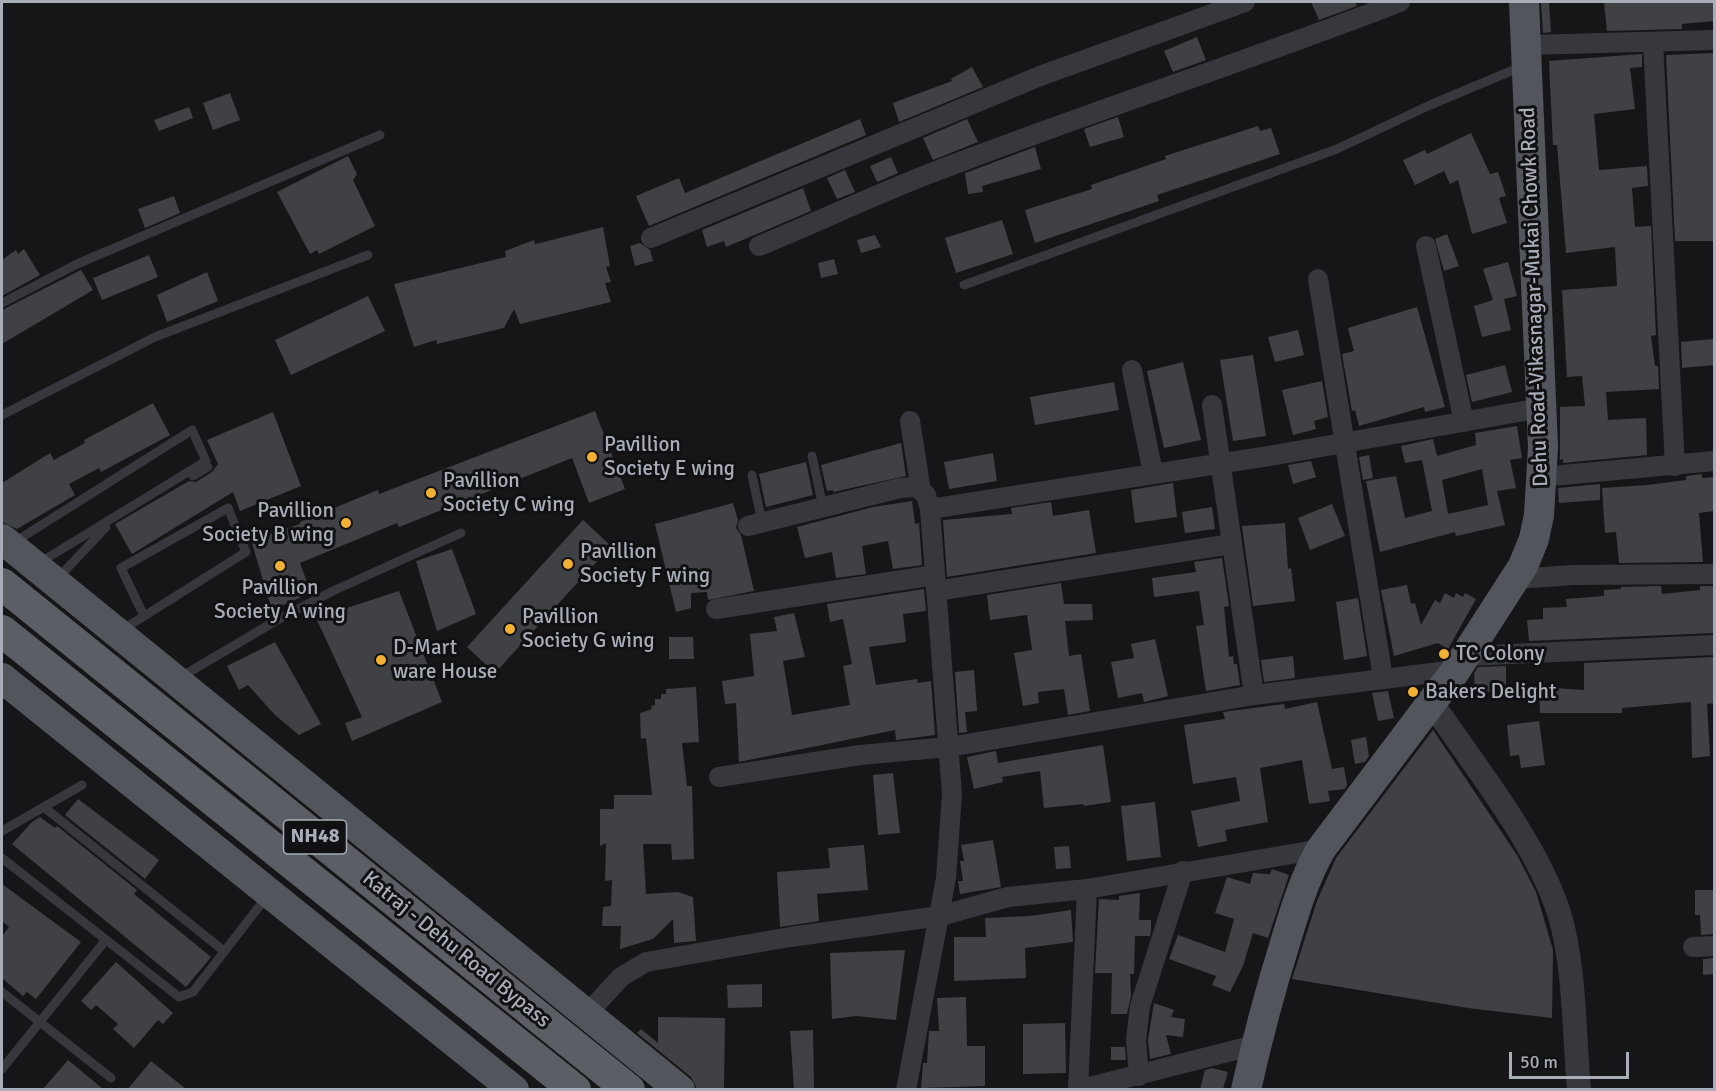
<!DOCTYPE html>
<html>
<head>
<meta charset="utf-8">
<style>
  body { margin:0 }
  #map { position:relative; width:1716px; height:1091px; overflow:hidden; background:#161618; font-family:Signika,sans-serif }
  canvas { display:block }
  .frame { position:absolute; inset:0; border:3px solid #a8adb8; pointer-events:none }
  .scale { position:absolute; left:1509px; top:1052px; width:120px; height:27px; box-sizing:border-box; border:3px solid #a8adb8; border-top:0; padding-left:8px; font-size:18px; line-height:21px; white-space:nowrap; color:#a8adb8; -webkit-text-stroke:4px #111113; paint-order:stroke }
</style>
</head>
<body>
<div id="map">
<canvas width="1716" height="1091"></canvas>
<div class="frame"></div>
<div class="scale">50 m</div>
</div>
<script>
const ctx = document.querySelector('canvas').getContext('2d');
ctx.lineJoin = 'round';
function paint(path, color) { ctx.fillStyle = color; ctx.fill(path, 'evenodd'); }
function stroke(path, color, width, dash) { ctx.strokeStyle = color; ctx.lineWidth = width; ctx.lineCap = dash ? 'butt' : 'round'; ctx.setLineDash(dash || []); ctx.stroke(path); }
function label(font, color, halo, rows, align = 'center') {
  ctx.font = font + ' Signika,sans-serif'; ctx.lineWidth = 6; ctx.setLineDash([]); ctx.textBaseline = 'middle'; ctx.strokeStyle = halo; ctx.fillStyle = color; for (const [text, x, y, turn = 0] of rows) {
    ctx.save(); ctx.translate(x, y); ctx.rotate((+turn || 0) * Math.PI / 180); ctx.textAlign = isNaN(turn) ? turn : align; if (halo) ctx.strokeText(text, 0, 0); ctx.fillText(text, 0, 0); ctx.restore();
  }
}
paint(new Path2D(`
  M 1311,2 L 1355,2 L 1357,6 L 1319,20 Z
  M 1541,2 L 1549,2 L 1551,32 L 1543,33 Z
  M 1604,2 L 1714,2 L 1714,21 L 1682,24 L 1682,29 L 1607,31 Z
  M 1197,37 L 1206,60 L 1173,72 L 1164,51 Z
  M 1714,53 L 1714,241 L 1675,241 L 1666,55 Z
  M 1642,54 L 1642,67 L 1630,68 L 1635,109 L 1594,114 L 1599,170 L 1647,166 L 1648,186 L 1632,188 L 1635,227 L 1651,226 L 1656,335 L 1651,336 L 1655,366 L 1658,366 L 1659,389 L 1606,392 L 1608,420 L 1646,418 L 1647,455 L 1563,463 L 1563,459 L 1560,460 L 1560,407 L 1585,406 L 1582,376 L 1567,377 L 1562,290 L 1617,286 L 1615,247 L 1566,253 L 1557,145 L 1553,145 L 1549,61 Z
  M 972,67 L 983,87 L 899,122 L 893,103 L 952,81 L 951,79 Z
  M 230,93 L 240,120 L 213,130 L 203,103 Z
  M 189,107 L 193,118 L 159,131 L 154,120 Z
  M 1118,117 L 1124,137 L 1090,147 L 1084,129 Z
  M 860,119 L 866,135 L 649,226 L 636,196 L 679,178 L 685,193 Z
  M 967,119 L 978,142 L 933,160 L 923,138 Z
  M 1258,126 L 1260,131 L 1271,128 L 1280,154 L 1157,195 L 1159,201 L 1035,243 L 1025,210 L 1092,189 L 1091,185 L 1166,159 L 1165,156 Z
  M 1471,133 L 1490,174 L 1498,172 L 1506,196 L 1499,198 L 1507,223 L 1472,234 L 1458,180 L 1450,184 L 1444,171 L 1415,185 L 1403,160 L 1425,150 L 1427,154 Z
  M 1035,147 L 1041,169 L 982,186 L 983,192 L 968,194 L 965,173 Z
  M 348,156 L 357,174 L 353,180 L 375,226 L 319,254 L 317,250 L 310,254 L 277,192 Z
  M 891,157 L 898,173 L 877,182 L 870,166 Z
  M 845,170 L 855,192 L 837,199 L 827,178 Z
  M 803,188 L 811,211 L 726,247 L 724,241 L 707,247 L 702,230 Z
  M 174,196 L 180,213 L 145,228 L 138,209 Z
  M 1002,220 L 1013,254 L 956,273 L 945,238 Z
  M 603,227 L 610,266 L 606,267 L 611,282 L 605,283 L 611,302 L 520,324 L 514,309 L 504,328 L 437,344 L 436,340 L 414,347 L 394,284 L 506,257 L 505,251 L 534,240 L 535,244 L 544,242 Z
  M 1447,234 L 1459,266 L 1444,271 L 1435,239 Z
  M 875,235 L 881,247 L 861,253 L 857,240 Z
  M 640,243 L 650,250 L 653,261 L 635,266 L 630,246 Z
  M 24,249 L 40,275 L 2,296 L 2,260 L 16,250 L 18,254 Z
  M 149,255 L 158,277 L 102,300 L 93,278 Z
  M 834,259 L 838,274 L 821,278 L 818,263 Z
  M 1508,262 L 1517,296 L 1504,299 L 1511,330 L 1482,337 L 1474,306 L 1493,300 L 1483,269 Z
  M 81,270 L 93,290 L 2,344 L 2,310 Z
  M 207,272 L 218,301 L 167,322 L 157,295 Z
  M 368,296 L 385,331 L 291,375 L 275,340 Z
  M 1417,307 L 1445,407 L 1425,412 L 1424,407 L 1359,426 L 1355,410 L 1352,411 L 1342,354 L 1354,351 L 1348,328 Z
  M 1298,330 L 1304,355 L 1275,362 L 1268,337 Z
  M 1713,339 L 1714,365 L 1682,368 L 1681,342 Z
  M 1253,355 L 1266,436 L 1233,441 L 1220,360 Z
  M 1183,362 L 1201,440 L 1164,448 L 1147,371 Z
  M 1505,365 L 1512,392 L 1472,402 L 1466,375 Z
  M 1322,381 L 1328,417 L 1314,421 L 1316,429 L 1293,435 L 1282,390 Z
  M 1114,382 L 1119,410 L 1035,425 L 1030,397 Z
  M 153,403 L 170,435 L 101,472 L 99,468 L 69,484 L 75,495 L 17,529 L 2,522 L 2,483 L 50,453 L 54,460 L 85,443 L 84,440 Z
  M 595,411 L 625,489 L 589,503 L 572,458 L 399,527 L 397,523 L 300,563 L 311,593 L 272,610 L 251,540 L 300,524 L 300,522 L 378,490 L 379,494 Z
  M 273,412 L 301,486 L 240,511 L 233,492 L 132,554 L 115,524 L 189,481 L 196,482 L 212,472 L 218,464 L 207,440 Z
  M 1517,426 L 1522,458 L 1510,460 L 1516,488 L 1497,491 L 1505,525 L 1456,536 L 1455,532 L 1380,552 L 1366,481 L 1396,476 L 1405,518 L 1432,511 L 1422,460 L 1405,463 L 1401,446 L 1433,439 L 1437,456 L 1476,445 L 1475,433 ZM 1482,469 L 1488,505 L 1448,514 L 1442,480 Z
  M 901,443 L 906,476 L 833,492 L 833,490 L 827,491 L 821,465 Z
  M 993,453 L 997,481 L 949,489 L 944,462 Z
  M 1369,455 L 1373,478 L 1363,480 L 1359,457 Z
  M 1311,461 L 1316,477 L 1293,484 L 1288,465 Z
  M 806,462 L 813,495 L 766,507 L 759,474 Z
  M 1702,474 L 1702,478 L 1714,477 L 1714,511 L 1699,513 L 1703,562 L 1619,563 L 1616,532 L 1605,533 L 1602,488 L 1648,485 L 1686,480 L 1686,476 Z
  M 1173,483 L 1177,517 L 1135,523 L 1131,490 Z
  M 1600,484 L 1600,500 L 1559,503 L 1558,488 Z
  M 912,501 L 915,524 L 919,523 L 922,565 L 893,569 L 888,541 L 862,546 L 866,574 L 836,578 L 832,552 L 805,558 L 797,527 L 873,507 Z
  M 1051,502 L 1053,516 L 1089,510 L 1096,553 L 947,577 L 943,520 L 1012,514 L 1011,508 Z
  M 733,503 L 738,520 L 736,528 L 741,535 L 754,591 L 708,600 L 707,592 L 691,593 L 691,608 L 676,612 L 655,524 Z
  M 1332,504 L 1345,536 L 1310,550 L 1298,518 Z
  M 1212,507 L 1215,529 L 1185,533 L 1182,512 Z
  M 583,520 L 611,546 L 495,673 L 467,647 Z
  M 1285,523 L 1288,569 L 1291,568 L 1295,601 L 1253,606 L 1242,526 Z
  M 452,549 L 476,614 L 437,631 L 416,561 Z
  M 1222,558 L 1229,606 L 1224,607 L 1229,657 L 1233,656 L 1234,664 L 1237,664 L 1240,685 L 1206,691 L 1196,626 L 1204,625 L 1199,591 L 1154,597 L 1152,578 L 1196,572 L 1194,562 Z
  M 1061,583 L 1064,604 L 1092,604 L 1093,620 L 1065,621 L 1069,656 L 1081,654 L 1090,711 L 1068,715 L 1064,689 L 1038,692 L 1039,703 L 1023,706 L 1014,653 L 1032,650 L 1027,615 L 990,620 L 987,595 Z
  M 1407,585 L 1411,604 L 1415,603 L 1421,625 L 1435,600 L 1440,603 L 1445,593 L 1454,598 L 1456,593 L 1463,597 L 1465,593 L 1476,599 L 1448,649 L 1438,643 L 1394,656 L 1381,590 Z
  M 1661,586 L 1662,594 L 1700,590 L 1700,586 L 1714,586 L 1714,633 L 1529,641 L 1527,620 L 1543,619 L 1543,608 L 1567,607 L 1566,599 L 1604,596 L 1604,590 L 1621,589 L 1621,587 Z
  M 924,589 L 926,611 L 903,614 L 906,642 L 869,647 L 876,685 L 917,679 L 918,683 L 931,681 L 935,735 L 896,740 L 895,730 L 739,762 L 736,703 L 725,704 L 722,681 L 754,676 L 750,634 L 777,631 L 774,617 L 794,613 L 805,657 L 783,661 L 792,715 L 850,705 L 843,666 L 852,664 L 843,619 L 830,622 L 827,604 Z
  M 399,591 L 442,702 L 352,741 L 345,723 L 362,717 L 316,618 Z
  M 1358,598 L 1367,656 L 1344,660 L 1336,602 Z
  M 669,637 L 693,637 L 694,659 L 669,659 Z
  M 1155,639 L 1168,696 L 1144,702 L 1142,693 L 1118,698 L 1111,662 L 1134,658 L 1131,644 Z
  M 275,642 L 321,724 L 299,735 L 275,715 L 248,685 L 239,690 L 227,666 Z
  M 1293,656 L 1295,678 L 1264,682 L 1261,660 Z
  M 1714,657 L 1714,703 L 1707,704 L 1710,756 L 1692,758 L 1691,702 L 1622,708 L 1622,713 L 1540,713 L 1539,687 L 1584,690 L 1584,663 Z
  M 1506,666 L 1506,691 L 1475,692 L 1474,673 L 1478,667 Z
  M 974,670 L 977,711 L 965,712 L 967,732 L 959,733 L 955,672 Z
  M 696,687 L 699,742 L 682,743 L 687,786 L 692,786 L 694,859 L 672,860 L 671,844 L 643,844 L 646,894 L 678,892 L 693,897 L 696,941 L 674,943 L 673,919 L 653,939 L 620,949 L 621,926 L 602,926 L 603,907 L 611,906 L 612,880 L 605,881 L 606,843 L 600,846 L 600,809 L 614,809 L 614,795 L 652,795 L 646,738 L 641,739 L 640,713 L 652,709 L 651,706 L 655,705 L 655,699 L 661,699 L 661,694 L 666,694 L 666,689 Z
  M 1388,691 L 1394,718 L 1378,721 L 1372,693 Z
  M 1317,702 L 1332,769 L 1344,767 L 1347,785 L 1345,789 L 1328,791 L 1330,801 L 1309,804 L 1302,760 L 1260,768 L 1268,822 L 1225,830 L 1227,841 L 1198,847 L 1191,811 L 1240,801 L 1236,777 L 1193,784 L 1184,725 L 1225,719 L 1223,712 L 1284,704 L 1285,709 Z
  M 1539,721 L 1545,765 L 1521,768 L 1519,755 L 1510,756 L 1507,725 Z
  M 1433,730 L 1517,855 L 1536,892 L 1553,950 L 1552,1018 L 1468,1008 L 1292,979 L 1317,901 L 1336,858 Z
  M 1366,737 L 1369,756 L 1365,762 L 1355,764 L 1351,740 Z
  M 1103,745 L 1111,802 L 1084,806 L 1083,804 L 1044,808 L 1040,771 L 1002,777 L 1003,782 L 974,789 L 967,757 L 996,751 L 998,763 Z
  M 893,773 L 900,833 L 878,835 L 873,775 Z
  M 78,799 L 159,860 L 145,879 L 65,815 Z
  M 1155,802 L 1161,857 L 1127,861 L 1121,806 Z
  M 40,817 L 55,828 L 57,826 L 137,890 L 134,894 L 211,957 L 186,987 L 12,844 L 32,822 Z
  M 993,840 L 1001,887 L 960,894 L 958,881 L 963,881 L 960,861 L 964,861 L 961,845 Z
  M 864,845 L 868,890 L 817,894 L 819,921 L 780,927 L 777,872 L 830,868 L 828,848 Z
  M 1069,846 L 1071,868 L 1056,869 L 1054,847 Z
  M 1272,869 L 1289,875 L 1268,938 L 1253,933 L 1243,966 L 1230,992 L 1212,985 L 1216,976 L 1169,959 L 1178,935 L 1225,952 L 1234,919 L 1215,913 L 1227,877 L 1250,884 L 1253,873 L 1270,874 Z
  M 2,884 L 81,942 L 36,999 L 27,992 L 23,996 L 2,978 L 2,936 L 9,927 L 2,921 Z
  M 1695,890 L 1714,890 L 1714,934 L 1701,935 L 1700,915 L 1695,915 Z
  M 1140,893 L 1139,920 L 1151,920 L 1151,931 L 1150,936 L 1135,936 L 1134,974 L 1130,974 L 1131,996 L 1127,1014 L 1111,1014 L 1112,973 L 1095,973 L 1099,899 L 1119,900 L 1119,896 Z
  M 1071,910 L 1073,942 L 1025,948 L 1026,978 L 954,981 L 954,937 L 986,937 L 985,918 L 1030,916 Z
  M 905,950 L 896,1020 L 856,1016 L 832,1019 L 830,953 Z
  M 1714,958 L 1714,974 L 1703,975 L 1703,959 Z
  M 116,962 L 173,1013 L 163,1024 L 158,1020 L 134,1048 L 113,1029 L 118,1024 L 96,1005 L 91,1010 L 81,1001 Z
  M 762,984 L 762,1007 L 728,1008 L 727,985 Z
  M 966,997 L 967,1046 L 985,1046 L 985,1086 L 921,1088 L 923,1063 L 927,1063 L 929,1031 L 939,1031 L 937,998 Z
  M 1154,1003 L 1174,1010 L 1171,1017 L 1185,1019 L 1183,1037 L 1166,1035 L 1171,1054 L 1150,1059 L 1148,1040 Z
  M 658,1017 L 725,1018 L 724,1089 L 697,1089 L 691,1077 L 637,1033 L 641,1029 L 658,1043 Z
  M 1065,1023 L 1066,1073 L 1023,1074 L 1023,1024 Z
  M 813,1030 L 814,1088 L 794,1089 L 790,1031 Z
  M 1111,1047 L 1125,1047 L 1126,1060 L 1111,1060 Z
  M 68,1060 L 103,1089 L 43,1089 Z
  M 151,1061 L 186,1089 L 128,1089 Z
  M 1212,1068 L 1228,1072 L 1223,1089 L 1200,1089 L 1205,1070 Z`), '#404145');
stroke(new Path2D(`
  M 964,285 L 1337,149 L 1430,105 L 1523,66
  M 2,303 L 77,264 L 380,135
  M 2,415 L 155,337 L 368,255
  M 812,456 L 823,507
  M 752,475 L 762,522
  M 193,476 L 208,467
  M 13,543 L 192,430 L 206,461 L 39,563
  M 58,578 L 106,527
  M 122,630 L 246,552 L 228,508 L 121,568 L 144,616
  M 179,678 L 279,619 L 335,590 L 461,533
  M 45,808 L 224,951
  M 2,831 L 82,785
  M 2,858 L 179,997 L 193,992 L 268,895
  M 2,992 L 111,1078
  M 2,1069 L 105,941`), '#37383d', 9);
stroke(new Path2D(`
  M 1653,43 L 1675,466
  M 1527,45 L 1714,40
  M 651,238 L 1040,76 L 1245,2
  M 759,246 C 815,223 870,197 926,175 C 1083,114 1243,63 1400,2
  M 1426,246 L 1464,422
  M 1318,279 L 1383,678
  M 1132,370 L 1153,473
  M 1212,405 L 1254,695
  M 910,421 L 921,491
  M 1541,477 L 1714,461
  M 930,509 L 1275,455 L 1541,408
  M 748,526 L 900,488 L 917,487 L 926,495 L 930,509 L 952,794 L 946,878 L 906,1090
  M 1515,579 L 1574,575 L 1714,574
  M 936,591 L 1231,544
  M 716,609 L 935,575
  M 1466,656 L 1714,645
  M 719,777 L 860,755 L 949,747 L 1254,695 L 1456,670
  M 1087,889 L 1078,1090 L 1255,1045
  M 1693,947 L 1714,946
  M 587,1014 L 621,977 L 646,962 L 790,937 L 940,916 L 1008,897 L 1087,889 L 1321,849
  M 1139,1076 L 1136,1040 L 1140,1006 L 1183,871`), '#37383d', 20);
stroke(new Path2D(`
  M 1432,703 C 1473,764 1537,843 1559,913 C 1575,964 1574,1035 1579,1090`), '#37383d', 24);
stroke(new Path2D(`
  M 2,539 L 680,1090
  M 2,678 L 514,1090
  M 1246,1090 C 1257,1040 1270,991 1285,943 C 1295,910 1304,879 1321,849 L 1456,670 L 1523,566 L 1534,539 L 1539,515 L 1543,447 L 1524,2`), '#53555c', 30);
stroke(new Path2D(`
  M 2,584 L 629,1090
  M 2,631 L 575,1090`), '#5b5e65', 32);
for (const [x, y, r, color] of [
  [592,457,6,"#f2b134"],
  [431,493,6,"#f2b134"],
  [346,523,6,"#f2b134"],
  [568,564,6,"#f2b134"],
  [280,566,6,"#f2b134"],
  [510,629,6,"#f2b134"],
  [1444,654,6,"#f2b134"],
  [381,660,6,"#f2b134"],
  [1413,692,6,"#f2b134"]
]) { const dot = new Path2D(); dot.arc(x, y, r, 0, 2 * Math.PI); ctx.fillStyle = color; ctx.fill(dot); stroke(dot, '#111113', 2); }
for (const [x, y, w] of [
  [315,837,63]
]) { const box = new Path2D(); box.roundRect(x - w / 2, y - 17, w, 34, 4.5); ctx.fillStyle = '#111113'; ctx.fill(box); stroke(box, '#a8adb8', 1.5); }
label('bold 20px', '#a8adb8', null, [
  ["NH48",315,837]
]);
label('21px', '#a8adb8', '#111113', [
  ["Dehu Road-Vikasnagar-Mukai Chowk Road",1535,297,-92],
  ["Katraj - Dehu Road Bypass",456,950,39]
]);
label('21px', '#a8adb8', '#111113', [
  ["Pavillion",604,445],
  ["Society E wing",604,469],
  ["Pavillion",443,481],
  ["Society C wing",443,505],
  ["Pavillion",334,511,"right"],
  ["Society B wing",334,535,"right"],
  ["Pavillion",580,552],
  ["Society F wing",580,576],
  ["Pavillion",280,588,"center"],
  ["Society A wing",280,612,"center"],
  ["Pavillion",522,617],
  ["Society G wing",522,641],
  ["D-Mart",393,648],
  ["ware House",393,672],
  ["TC Colony",1456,654],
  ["Bakers Delight",1425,692]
], 'left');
</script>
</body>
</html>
